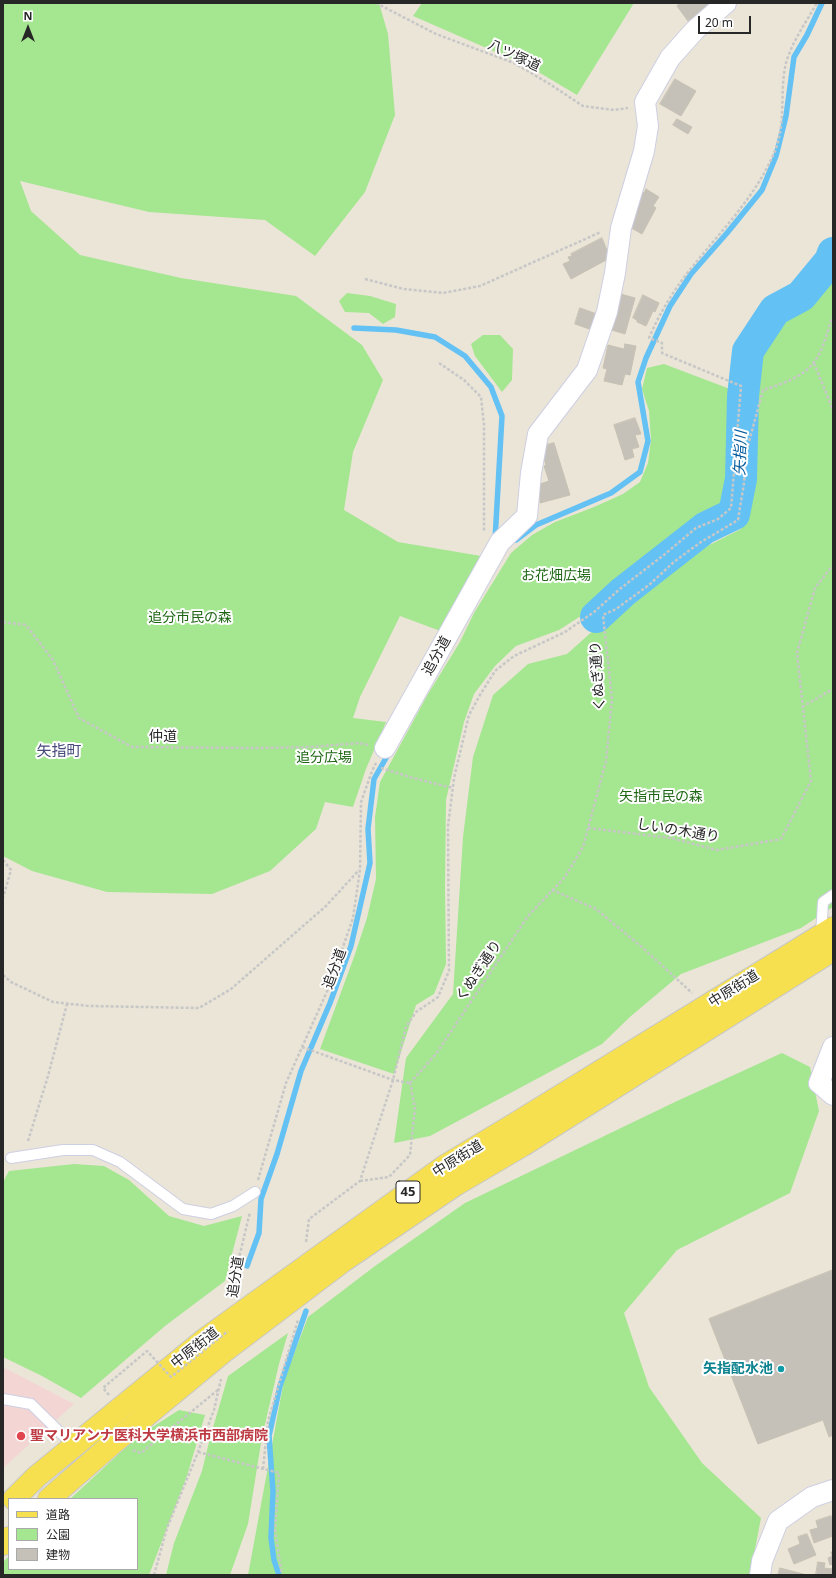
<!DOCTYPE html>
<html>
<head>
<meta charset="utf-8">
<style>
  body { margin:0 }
  #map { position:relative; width:836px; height:1578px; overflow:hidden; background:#ebe5d8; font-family:"Noto Sans","Noto Sans JP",sans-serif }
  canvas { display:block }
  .frame { position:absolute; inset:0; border:4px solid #272727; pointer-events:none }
  .legend { position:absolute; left:8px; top:1498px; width:130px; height:72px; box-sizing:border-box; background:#fff; border:1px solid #a9a9a9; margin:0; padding:5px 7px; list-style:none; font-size:12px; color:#272727 }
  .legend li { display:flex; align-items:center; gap:8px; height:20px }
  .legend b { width:20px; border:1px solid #a9a9a9 }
  .north { position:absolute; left:8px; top:8px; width:40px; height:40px; -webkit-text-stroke:3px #fff; paint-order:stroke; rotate:0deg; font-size:11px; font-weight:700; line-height:16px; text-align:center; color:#272727 }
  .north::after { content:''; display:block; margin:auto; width:14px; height:18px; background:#272727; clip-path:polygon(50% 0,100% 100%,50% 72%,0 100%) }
  .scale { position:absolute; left:698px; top:16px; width:53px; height:18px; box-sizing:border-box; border:2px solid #272727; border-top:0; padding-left:5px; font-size:12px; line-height:14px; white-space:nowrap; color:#272727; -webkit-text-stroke:3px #fff; paint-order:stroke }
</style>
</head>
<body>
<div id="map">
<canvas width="836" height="1578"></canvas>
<div class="frame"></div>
<ul class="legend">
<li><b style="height:5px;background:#f7e050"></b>道路</li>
<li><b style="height:11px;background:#a5e690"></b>公園</li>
<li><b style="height:11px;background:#c6c1b8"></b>建物</li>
</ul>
<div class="north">N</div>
<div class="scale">20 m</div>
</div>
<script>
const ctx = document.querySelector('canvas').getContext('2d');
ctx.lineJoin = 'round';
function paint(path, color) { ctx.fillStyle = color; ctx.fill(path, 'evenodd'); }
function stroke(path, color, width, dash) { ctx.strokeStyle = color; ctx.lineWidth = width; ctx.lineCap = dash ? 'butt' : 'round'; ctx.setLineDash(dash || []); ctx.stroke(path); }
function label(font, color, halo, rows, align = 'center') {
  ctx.font = font + ' "Noto Sans","Noto Sans JP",sans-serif'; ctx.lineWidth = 4; ctx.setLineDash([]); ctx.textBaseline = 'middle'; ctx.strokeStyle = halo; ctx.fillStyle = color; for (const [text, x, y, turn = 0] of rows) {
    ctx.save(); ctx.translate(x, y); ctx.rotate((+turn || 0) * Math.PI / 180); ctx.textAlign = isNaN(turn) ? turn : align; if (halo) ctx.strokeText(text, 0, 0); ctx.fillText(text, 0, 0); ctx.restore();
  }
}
paint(new Path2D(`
  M 3,1367 L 74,1404 L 3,1468 Z`), '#f3d5d4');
paint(new Path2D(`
  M 3,3 L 379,3 L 388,34 L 395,115 L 365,192 L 315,256 L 265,220 L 149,212 L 20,181 L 31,211 L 80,255 L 181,278 L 296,296 L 362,345 L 383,380 L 353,452 L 344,510 L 398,542 L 481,556 L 443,632 L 400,616 L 360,697 L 353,718 L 386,722 L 366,769 L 353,807 L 325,802 L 316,829 L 270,871 L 212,894 L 107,892 L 32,871 L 3,856 Z
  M 422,3 L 634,3 L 577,95 L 530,67 L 413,16 Z
  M 833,277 L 833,907 L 801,928 L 681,974 L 631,1016 L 602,1044 L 430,1136 L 394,1143 L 406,1058 L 453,994 L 463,837 L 473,757 L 493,695 L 528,664 L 567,654 L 662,569 L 741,529 L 757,417 L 748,351 L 776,322 Z
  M 347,293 L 370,296 L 396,304 L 395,317 L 383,324 L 369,313 L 345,312 L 339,301 Z
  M 483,335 L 500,335 L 513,349 L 512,380 L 502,392 L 475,356 L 471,344 Z
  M 664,364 L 738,392 L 740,433 L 731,489 L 719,512 L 684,535 L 584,614 L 559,630 L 516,646 L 495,666 L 474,694 L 464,722 L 446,800 L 445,887 L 446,964 L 434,994 L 416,1005 L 394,1074 L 320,1049 L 354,957 L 367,918 L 376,879 L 375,817 L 380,782 L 428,694 L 460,642 L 474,613 L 511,553 L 532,535 L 555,522 L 594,507 L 623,494 L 640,482 L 648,463 L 651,440 L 649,411 L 642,389 L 647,368 Z
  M 782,1053 L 810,1067 L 819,1111 L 790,1193 L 677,1250 L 624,1313 L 649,1387 L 702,1463 L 761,1518 L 750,1575 L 248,1575 L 284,1380 L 308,1317 L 375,1266 L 465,1203 L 677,1101 Z
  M 74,1164 L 104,1166 L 129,1180 L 169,1216 L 204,1226 L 242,1216 L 225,1281 L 165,1326 L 81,1398 L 42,1376 L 3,1357 L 3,1182 L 9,1171 Z
  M 288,1333 L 279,1364 L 262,1437 L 248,1524 L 230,1575 L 166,1575 L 174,1543 L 202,1471 L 210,1438 L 228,1376 Z
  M 179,1410 L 205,1415 L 187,1476 L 149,1575 L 3,1575 L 3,1562 L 9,1556 L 9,1569 L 137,1569 L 137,1499 L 70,1499 L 137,1437 Z`), '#a5e690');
stroke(new Path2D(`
  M 354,328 L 396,330 L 435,337 L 465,356 L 491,387 L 502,416 L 495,540
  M 516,540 L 536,525 L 611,493 L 640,472 L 648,441 L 638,382 L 646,358 L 670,306 L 691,274 L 727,233 L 762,190 L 776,156 L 786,116 L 794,57 L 807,35 L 822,3
  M 247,1266 L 259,1233 L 261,1199 L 277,1154 L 301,1071 L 330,1003 L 351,946 L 370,863 L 368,829 L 374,779 L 390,751
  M 279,1575 L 274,1560 L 271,1538 L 273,1491 L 269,1436 L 280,1386 L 306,1311`), '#63c1f4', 5.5);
stroke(new Path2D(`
  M 596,617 L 623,592 L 705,528 L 734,514 L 741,479 L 743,396 L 748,351 L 775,310 L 801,296 L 830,261 L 833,253`), '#63c1f4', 32);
const building = new Path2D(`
  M 681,3 L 711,3 L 688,21 L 677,6 Z
  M 675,79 L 696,91 L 681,116 L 660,104 Z
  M 677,119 L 692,127 L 688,134 L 673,125 Z
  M 646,189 L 659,197 L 653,206 L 656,208 L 642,234 L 626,225 L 640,190 L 644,193 Z
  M 602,238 L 610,258 L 571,279 L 563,264 L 570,261 L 568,257 L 572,256 L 571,254 Z
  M 617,293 L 635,298 L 625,334 L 608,329 Z
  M 643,295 L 659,303 L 655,312 L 653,311 L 646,326 L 637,322 L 637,320 L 633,318 Z
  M 580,308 L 597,314 L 592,330 L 575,324 Z
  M 625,344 L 636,346 L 630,375 L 625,374 L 622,385 L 604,381 L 607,369 L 603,368 L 608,345 L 624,349 Z
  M 635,418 L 641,434 L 635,435 L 639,447 L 632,449 L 634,457 L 625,460 L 614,425 Z
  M 554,443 L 570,495 L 540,503 L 540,484 L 549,481 L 544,466 L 546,465 L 544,459 L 546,445 Z
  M 833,1270 L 833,1435 L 829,1437 L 823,1420 L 758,1444 L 709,1319 Z
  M 831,1516 L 833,1522 L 833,1536 L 814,1543 L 810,1530 L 818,1528 L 816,1521 Z
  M 807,1534 L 816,1555 L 794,1564 L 788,1549 L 800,1544 L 798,1537 Z
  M 831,1552 L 833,1552 L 833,1564 L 830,1565 L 828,1558 L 832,1556 Z
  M 818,1562 L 825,1563 L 824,1568 L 833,1569 L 832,1575 L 816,1575 Z
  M 780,1568 L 807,1575 L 778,1575 Z`);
paint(building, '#c6c1b8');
stroke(building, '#c6c1b2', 1);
const lane = new Path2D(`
  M 821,935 L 823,902 L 833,895
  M 11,1158 L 63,1150 L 93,1150 L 120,1162 L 183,1209 L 211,1214 L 233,1206 L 255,1192
  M 3,1399 L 31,1404 L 74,1446`);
const street = new Path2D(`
  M 385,748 L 500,542 L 527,516 L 531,473 L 538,434 L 587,370 L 607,312 L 615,273 L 621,228 L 644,151 L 648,126 L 645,102 L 670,58 L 695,30 L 726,3
  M 833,1047 L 819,1083 L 833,1095
  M 760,1575 L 762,1561 L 778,1521 L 812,1497 L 833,1490`);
const primary = new Path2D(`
  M 14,1499 L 36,1477 L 204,1340 L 445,1166 L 515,1124 L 833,928
  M 49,1499 L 113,1443 L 223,1352 L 343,1261 L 455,1185 L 523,1145 L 833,950
  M 3,1544 L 9,1538`);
stroke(lane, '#cdcfe2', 12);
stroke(street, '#cdcfe2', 22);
stroke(primary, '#c7c7c7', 24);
stroke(new Path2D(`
  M 376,3 L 436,34 L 514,63 L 548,83 L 583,106 L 614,110 L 628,108
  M 365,279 L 404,289 L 443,293 L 480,286 L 601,232
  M 439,363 L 464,380 L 481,397 L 484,425 L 484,532
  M 814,363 L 831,405 L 833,412
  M 3,622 L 26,625 L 53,660 L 79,718 L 132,747 L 255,748 L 312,747 L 359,743 L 368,745
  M 802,707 L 833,689
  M 381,768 L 413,778 L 453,788
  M 588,828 L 671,838 L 717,850 L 781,839 L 811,781 L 797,653 L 815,588 L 833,565
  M 3,860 L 11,870 L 3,898
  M 552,890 L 596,909 L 643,948 L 692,993
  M 3,975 L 11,982 L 53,1002 L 89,1006 L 199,1008 L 231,989 L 326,906 L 359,870
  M 302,1047 L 393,1080 L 410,1083
  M 410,1083 L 436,1054 L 528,916 L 565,877 L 583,847 L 606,761 L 612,699 L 603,615 L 616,609 L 649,585 L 675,561 L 701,542 L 738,520 L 744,483 L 746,453 L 763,390 C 779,385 804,377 814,362 C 824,349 827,331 833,316
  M 28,1141 L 48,1076 L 67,1004
  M 258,1180 L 286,1083 L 329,987 L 353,918 L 360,870 L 361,802 L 372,771 L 376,763
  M 360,1181 L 389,1177 L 410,1155 L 415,1108 L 410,1083
  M 306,1242 L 309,1219 L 360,1181 L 393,1080 L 406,1027 L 416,1012 L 438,997 L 449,971 L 448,826 L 454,778 L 465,732 L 469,715 L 480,695 L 495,671 L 514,656 L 565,632 L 594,612 L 621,588 L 665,554 L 696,528 L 718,519 L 731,508 L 741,386 L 662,353 L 662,343 L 649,338 C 660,312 675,288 693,266 C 722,230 756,196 774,153 C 787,124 779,92 786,63 C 792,42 806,22 817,3
  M 233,1295 L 237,1266 L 250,1212
  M 133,1450 L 141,1453 L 219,1389
  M 198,1452 L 279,1473 L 275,1531 L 282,1575
  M 263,1469 L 268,1421 L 298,1320
  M 154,1575 L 167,1528 L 198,1452 L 214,1410 L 221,1379`), '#c7c7c7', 2.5, [3, 2]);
stroke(lane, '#fff', 10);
stroke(street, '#fff', 20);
stroke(primary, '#f7e050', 22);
stroke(new Path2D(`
  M 109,1395 L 103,1388 L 147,1351 L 171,1377 L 228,1331`), '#c7c7c7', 2.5, [3, 2]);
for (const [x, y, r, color] of [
  [781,1369,4,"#0f9aa8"],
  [21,1436,5,"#e0444e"]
]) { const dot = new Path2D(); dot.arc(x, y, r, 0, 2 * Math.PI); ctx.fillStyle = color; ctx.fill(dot); stroke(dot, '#fff', 1.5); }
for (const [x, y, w] of [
  [408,1192,24]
]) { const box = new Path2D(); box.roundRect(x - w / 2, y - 11, w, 22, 3); ctx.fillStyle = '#fff'; ctx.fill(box); stroke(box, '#272727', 1); }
label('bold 13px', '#272727', null, [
  ["45",408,1192]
]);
label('14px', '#272727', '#fff', [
  ["八ツ塚道",514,56,25],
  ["追分道",437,656,-61],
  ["くぬぎ通り",598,676,-94],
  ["仲道",163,737],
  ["しいの木通り",678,831,9],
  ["追分道",335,969,-70],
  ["くぬぎ通り",479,971,-56],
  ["中原街道",734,989,-32],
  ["中原街道",458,1159,-32],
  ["追分道",236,1277,-81],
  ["中原街道",195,1348,-38]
]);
label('14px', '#1f6715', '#fff', [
  ["お花畑広場",556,576],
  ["追分市民の森",190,618],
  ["追分広場",324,758],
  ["矢指市民の森",661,797]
]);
label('bold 14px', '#0d838f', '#fff', [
  ["矢指配水池",773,1369]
], 'right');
label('bold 14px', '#be3a42', '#fff', [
  ["聖マリアンナ医科大学横浜市西部病院",30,1436]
], 'left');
label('italic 15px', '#065b9d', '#fff', [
  ["矢指川",741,453,-88]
]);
label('15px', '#464b7a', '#fff', [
  ["矢指町",59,752]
]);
</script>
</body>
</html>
